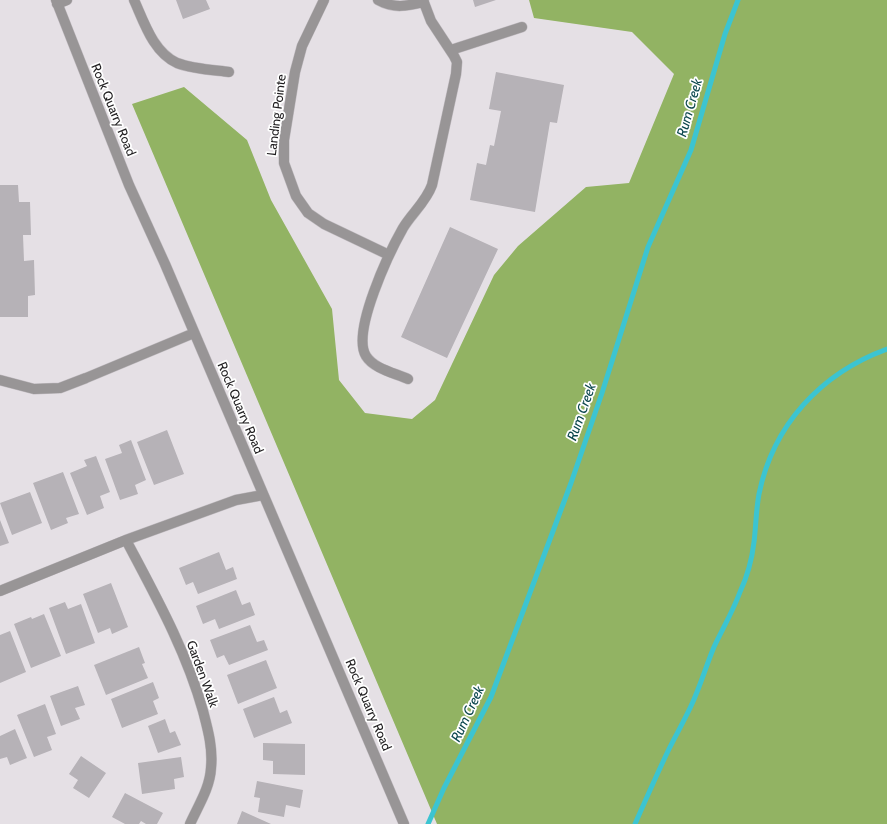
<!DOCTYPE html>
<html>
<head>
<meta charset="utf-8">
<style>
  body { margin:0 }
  canvas { display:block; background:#e5e0e5 }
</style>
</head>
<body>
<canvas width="887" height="824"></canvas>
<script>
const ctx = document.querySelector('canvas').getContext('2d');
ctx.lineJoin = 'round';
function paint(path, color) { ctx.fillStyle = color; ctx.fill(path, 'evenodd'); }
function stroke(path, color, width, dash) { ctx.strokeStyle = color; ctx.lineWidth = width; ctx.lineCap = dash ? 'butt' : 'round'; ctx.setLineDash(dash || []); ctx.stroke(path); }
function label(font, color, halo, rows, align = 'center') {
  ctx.font = font + ' Cabin,sans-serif'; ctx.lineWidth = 3.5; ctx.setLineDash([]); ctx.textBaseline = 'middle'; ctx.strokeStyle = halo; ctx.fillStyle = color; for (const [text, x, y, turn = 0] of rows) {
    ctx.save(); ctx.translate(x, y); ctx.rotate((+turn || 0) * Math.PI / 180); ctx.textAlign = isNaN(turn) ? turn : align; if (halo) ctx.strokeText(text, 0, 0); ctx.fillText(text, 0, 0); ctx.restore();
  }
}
paint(new Path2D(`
  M 529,0 L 887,0 L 887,824 L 437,824 L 132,104 L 184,87 L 247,140 L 271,200 L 332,309 L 339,380 L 365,413 L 412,419 L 435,400 L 494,275 L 518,246 L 586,187 L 629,183 L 674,74 L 632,32 L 534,18 Z`), '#92b363');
stroke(new Path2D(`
  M 428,824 L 444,788 L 491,697 L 571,483 L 602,393 L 648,247 L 691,150 L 725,34 L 738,0
  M 635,824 C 646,799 657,774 669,749 C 676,735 684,721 691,706 C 700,687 706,666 714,647 C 723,628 733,611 740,592 C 747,577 752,559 754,542 C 756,526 756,510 759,494 C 773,425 821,373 887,349`), '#3cc4d1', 5);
paint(new Path2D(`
  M 176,0 L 206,0 L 210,9 L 183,19 Z
  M 473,0 L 496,0 L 475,7 Z
  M 496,72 L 564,85 L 557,123 L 550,122 L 535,212 L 470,200 L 477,163 L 486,165 L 490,145 L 494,146 L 501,111 L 489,109 Z
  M 0,185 L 18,185 L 19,202 L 30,202 L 31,235 L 23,235 L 24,261 L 34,260 L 35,295 L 28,296 L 28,317 L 0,317 Z
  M 450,227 L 498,249 L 447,358 L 401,337 Z
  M 167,430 L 184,474 L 154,485 L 137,442 Z
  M 131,440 L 146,480 L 135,485 L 138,494 L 120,500 L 105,459 L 122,453 L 119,445 Z
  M 96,456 L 110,492 L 100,496 L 104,508 L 87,515 L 70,473 L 87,466 L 84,460 Z
  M 63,472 L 79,514 L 66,518 L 68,523 L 51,530 L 33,483 Z
  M 30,492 L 42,523 L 12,535 L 0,503 Z
  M 0,520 L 9,543 L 0,546 Z
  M 219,552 L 226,570 L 233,567 L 237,579 L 198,594 L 193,582 L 186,585 L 179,568 Z
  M 111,583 L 128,627 L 112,634 L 110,628 L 98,633 L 83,594 Z
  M 236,590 L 242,605 L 250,602 L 255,615 L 219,629 L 215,619 L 203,624 L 196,606 Z
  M 65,602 L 68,609 L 81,604 L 95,643 L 66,654 L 49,608 Z
  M 44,614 L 61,656 L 31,668 L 14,624 L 31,617 L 32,619 Z
  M 250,625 L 257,642 L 264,640 L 268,650 L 229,665 L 224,655 L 217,658 L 210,640 Z
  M 10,631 L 26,672 L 0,683 L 0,635 Z
  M 139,647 L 145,663 L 142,664 L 148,678 L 106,695 L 94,665 Z
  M 266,660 L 277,688 L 238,704 L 227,675 Z
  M 153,682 L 159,698 L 153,701 L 158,714 L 122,728 L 111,699 Z
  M 78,686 L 85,705 L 75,708 L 80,719 L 61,726 L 50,696 Z
  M 274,697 L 280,713 L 287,710 L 292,723 L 254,738 L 243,709 Z
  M 45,704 L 56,734 L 47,737 L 52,750 L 34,757 L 17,715 Z
  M 165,719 L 170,733 L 175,731 L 181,745 L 158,753 L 148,726 Z
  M 15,729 L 27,758 L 10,765 L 7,757 L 0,759 L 0,736 Z
  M 263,743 L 305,744 L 305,775 L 273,774 L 273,761 L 263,760 Z
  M 81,756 L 106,773 L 89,798 L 73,788 L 78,780 L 69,774 Z
  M 181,757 L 184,777 L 174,779 L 175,789 L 142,794 L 138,763 Z
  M 257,781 L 303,790 L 300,808 L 286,805 L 284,817 L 258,812 L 260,798 L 254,797 Z
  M 125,793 L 163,813 L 157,824 L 146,824 L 141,821 L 139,824 L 125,824 L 112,817 Z
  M 242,811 L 271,824 L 237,824 Z`), '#b6b2b7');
const minor = new Path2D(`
  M 56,0 L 129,185 L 165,264 L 404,824
  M 134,0 C 144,22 153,52 177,63 C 193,69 213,70 229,72
  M 324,0 L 302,46 L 295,72 L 284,140 L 284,163 L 296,196 L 308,213 L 324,224 L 389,255
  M 378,0 C 394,9 407,6 424,2
  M 57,4 L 67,0
  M 451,50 L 522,27
  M 408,379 C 395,373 374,369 366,356 C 351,332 390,251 403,228 C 412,213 426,202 432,185 L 456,74 L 457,62 L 454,56 L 431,21 L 423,0
  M 0,380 L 34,389 L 60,388 L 86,378 L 194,333
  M 126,540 C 155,595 186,650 203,711 C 208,730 213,748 211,768 C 210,788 198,806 190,824
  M 0,591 L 126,540 L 236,500 L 263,495`);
stroke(minor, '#c2bdc2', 11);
stroke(minor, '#989596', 10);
label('13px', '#201e20', '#fff', [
  ["Rock Quarry Road",113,110,68],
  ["Landing Pointe",277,115,-83],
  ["Rock Quarry Road",240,408,67],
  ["Garden Walk",202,674,70],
  ["Rock Quarry Road",368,705,67]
]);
label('italic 14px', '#0b474d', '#fff', [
  ["Rum Creek",690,108,-74],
  ["Rum Creek",582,412,-70],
  ["Rum Creek",468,714,-65]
]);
</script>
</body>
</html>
